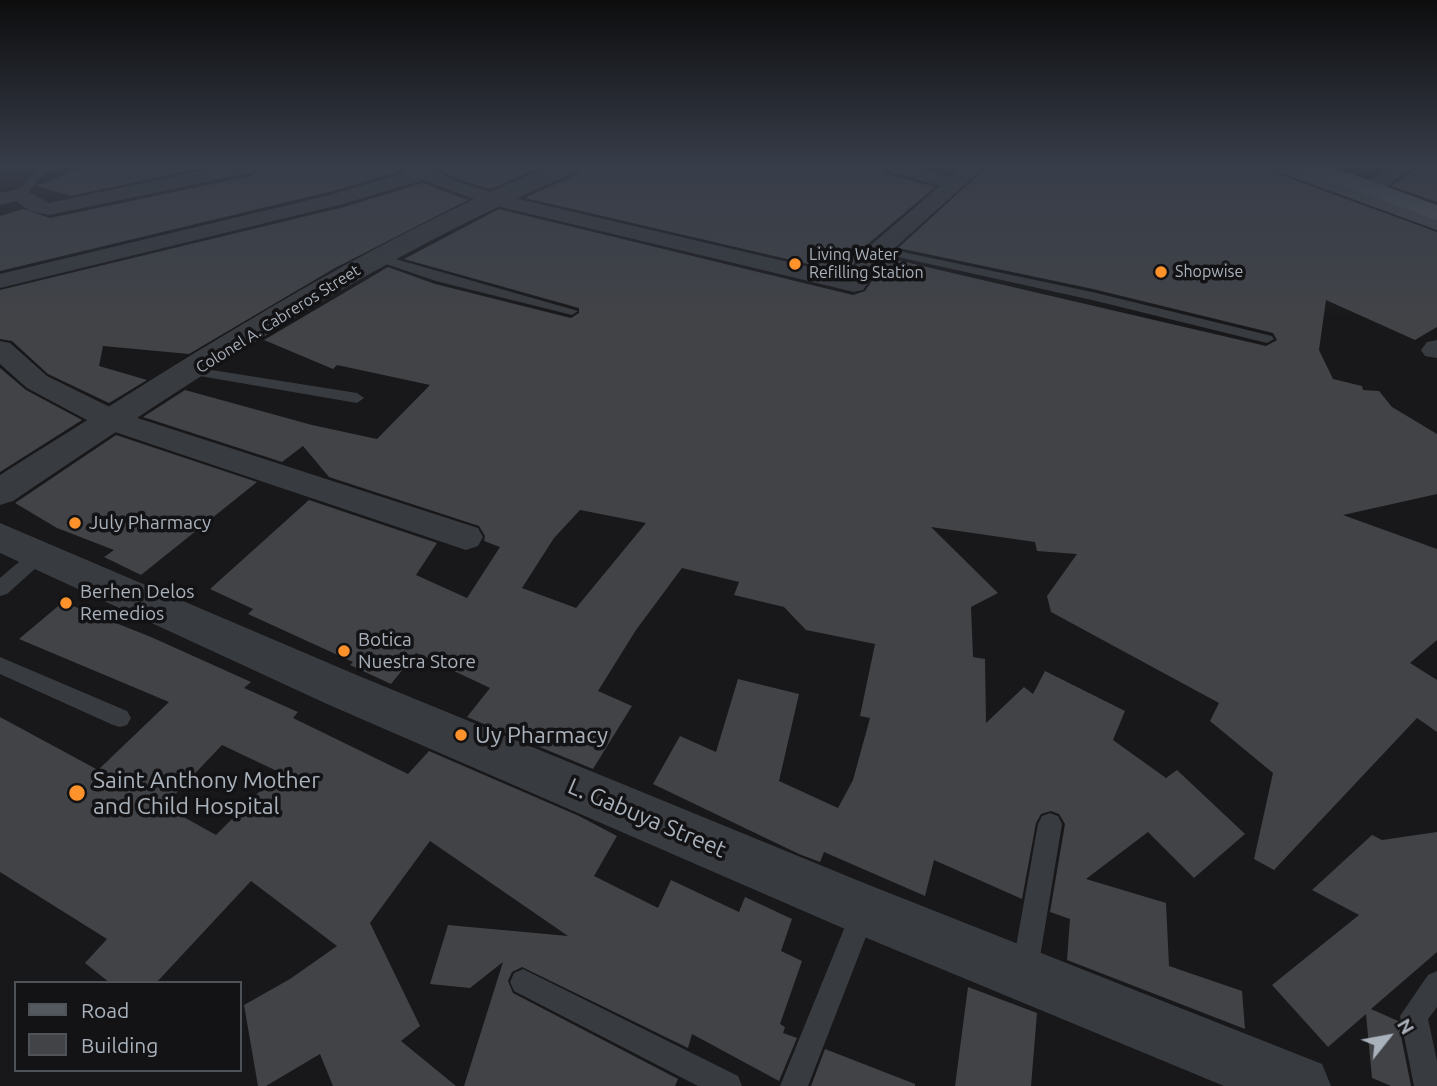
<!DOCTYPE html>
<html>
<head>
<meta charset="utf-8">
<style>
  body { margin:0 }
  #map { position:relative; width:1437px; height:1086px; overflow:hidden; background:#18181a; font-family:Ubuntu,sans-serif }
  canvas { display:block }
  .legend { position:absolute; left:14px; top:981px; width:228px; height:91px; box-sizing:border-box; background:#131315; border:2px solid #4f5257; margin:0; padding:9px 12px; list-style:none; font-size:21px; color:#a9b1bb }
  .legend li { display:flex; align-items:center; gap:14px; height:35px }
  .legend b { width:35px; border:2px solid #4f5257 }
  .north { position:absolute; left:1353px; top:1002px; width:70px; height:70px; -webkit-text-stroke:5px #131315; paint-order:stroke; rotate:59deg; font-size:19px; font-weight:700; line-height:28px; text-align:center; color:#a9b1bb }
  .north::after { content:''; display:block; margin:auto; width:24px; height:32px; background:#a9b1bb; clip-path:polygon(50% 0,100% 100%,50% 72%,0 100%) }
</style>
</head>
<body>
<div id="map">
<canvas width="1437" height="1086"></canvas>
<ul class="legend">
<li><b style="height:9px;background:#54585f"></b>Road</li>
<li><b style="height:19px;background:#414347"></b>Building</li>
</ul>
<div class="north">N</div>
</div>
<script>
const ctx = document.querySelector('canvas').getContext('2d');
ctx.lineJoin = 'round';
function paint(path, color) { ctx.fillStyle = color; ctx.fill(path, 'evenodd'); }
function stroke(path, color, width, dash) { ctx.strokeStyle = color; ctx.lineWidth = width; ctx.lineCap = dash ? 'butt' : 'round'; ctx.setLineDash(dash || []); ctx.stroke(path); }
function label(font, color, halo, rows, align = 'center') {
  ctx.font = font + ' Ubuntu,sans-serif'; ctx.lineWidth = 7; ctx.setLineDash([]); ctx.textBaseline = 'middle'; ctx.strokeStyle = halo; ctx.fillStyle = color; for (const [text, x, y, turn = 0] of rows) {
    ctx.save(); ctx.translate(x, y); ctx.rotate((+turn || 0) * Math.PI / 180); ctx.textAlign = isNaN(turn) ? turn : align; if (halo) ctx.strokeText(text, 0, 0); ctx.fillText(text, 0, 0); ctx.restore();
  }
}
paint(new Path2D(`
  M 82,167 L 205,167 L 71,196 L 37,186 Z
  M 262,167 L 400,167 L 402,171 L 329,192 L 0,271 L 0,216 L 23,209 L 50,218 L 250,176 Z
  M 434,167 L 541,167 L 491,189 L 459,180 Z
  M 581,167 L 882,167 L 886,174 L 935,187 L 869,243 L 847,273 L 525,198 L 577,174 Z
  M 987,167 L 1274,167 L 1278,174 L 1437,232 L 1437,327 L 1415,340 L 1326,300 L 1319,350 L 1333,379 L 1362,386 L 1363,390 L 1379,391 L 1392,407 L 1437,434 L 1437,494 L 1343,515 L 1437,549 L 1437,640 L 1410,663 L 1437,680 L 1437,732 L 1417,718 L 1274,870 L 1254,859 L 1273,773 L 1210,721 L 1219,703 L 1051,612 L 1047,596 L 1077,554 L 1037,551 L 1035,542 L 931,527 L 998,593 L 971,607 L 973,657 L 985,659 L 986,723 L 1024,687 L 1033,694 L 1045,671 L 1125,711 L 1113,740 L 1166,778 L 1177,770 L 1245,834 L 1194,878 L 1148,832 L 1086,879 L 1166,903 L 1169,966 L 1242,991 L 1245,1029 L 1067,960 L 1070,919 L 1050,912 L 1065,824 L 1059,814 L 1051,811 L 1041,814 L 1036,823 L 1022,899 L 934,860 L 925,896 L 824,852 L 820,862 L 799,854 L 653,784 L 680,736 L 716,752 L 738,679 L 799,694 L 779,781 L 838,808 L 853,780 L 870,718 L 860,716 L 875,644 L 806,630 L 784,607 L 734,595 L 739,582 L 682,568 L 636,630 L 598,691 L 632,706 L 593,769 L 467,717 L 490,688 L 416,653 L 391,684 L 350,665 L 353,662 L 248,614 L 253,609 L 210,589 L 309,500 L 437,543 L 416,575 L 467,598 L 500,547 L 484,541 L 485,536 L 479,526 L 329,477 L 303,446 L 282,462 L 143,417 L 185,390 L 312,425 L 377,439 L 430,385 L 337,365 L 333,369 L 264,340 L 388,267 L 435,284 L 571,318 L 579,313 L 579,308 L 404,259 L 499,209 L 853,295 L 865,291 L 888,258 L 1266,346 L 1277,340 L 1273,333 L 1093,289 L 898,248 ZM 580,510 L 646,523 L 576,608 L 522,588 L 554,538 Z
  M 1418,167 L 1437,167 L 1437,202 L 1391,186 Z
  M 423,183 L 468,200 L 335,268 L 189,354 L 103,346 L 99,366 L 147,380 L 109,403 L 48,374 L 12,341 L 0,339 L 0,290 L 344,207 Z
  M 0,368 L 26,390 L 82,420 L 0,472 Z
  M 116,435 L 257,482 L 141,575 L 104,557 L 114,550 L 57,528 L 15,503 Z
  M 63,602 L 151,637 L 251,682 L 244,688 L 298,712 L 293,718 L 408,774 L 429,751 L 579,816 L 617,836 L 594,876 L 658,908 L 671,880 L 739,912 L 745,897 L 792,919 L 781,951 L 802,961 L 780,1024 L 785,1027 L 783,1033 L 797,1038 L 779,1081 L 692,1034 L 688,1048 L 522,967 L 512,972 L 508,981 L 513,993 L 678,1079 L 675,1086 L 464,1086 L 503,962 L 470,988 L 430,984 L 448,925 L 568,936 L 430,841 L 370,923 L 420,1026 L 401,1041 L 456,1086 L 333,1086 L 320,1054 L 266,1086 L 258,1086 L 244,1005 L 290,979 L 337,946 L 251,881 L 156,983 L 110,983 L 85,963 L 107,939 L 0,872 L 0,717 L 98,770 L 169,702 L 19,639 ZM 222,745 L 279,772 L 216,835 L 164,806 Z
  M 1437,832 L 1437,952 L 1371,1009 L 1398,1021 L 1411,1086 L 1391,1086 L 1372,1078 L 1366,1014 L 1328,1047 L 1272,985 L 1359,915 L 1312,890 L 1372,835 L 1382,840 Z
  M 968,987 L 1037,1013 L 1031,1086 L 955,1086 Z
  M 825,1049 L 915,1084 L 915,1086 L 811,1086 Z`), '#414347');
paint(new Path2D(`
  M 45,167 L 61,167 L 42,175 L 25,196 L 17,196 L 16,194 L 34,171 Z
  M 879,247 L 1092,292 L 1272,336 L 1274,339 L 1267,343 L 1092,300 L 875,252 L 875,248 Z
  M 378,254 L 578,311 L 572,315 L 436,281 L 374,260 L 372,258 Z
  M 193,367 L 357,393 L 364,398 L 357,403 L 188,374 L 186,371 Z
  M 40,547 L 46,549 L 49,554 L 46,559 L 7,594 L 0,596 L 0,578 L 34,549 Z
  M 0,657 L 127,711 L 131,718 L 127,725 L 120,727 L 113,725 L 0,674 Z
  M 1050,813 L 1058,816 L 1062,824 L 1038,969 L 1034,978 L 1025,982 L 1016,978 L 1012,969 L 1038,824 L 1042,816 Z
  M 864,899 L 873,902 L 876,911 L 808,1086 L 780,1086 L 855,902 Z
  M 523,969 L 738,1076 L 742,1086 L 698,1086 L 514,991 L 510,982 L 514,973 Z
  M 1437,971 L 1437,1007 L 1428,1019 L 1437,1061 L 1437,1086 L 1414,1086 L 1400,1016 L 1428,975 Z`), '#383b3f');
paint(new Path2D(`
  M 219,167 L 259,167 L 249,173 L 49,215 L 29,211 L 17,201 L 0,205 L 0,193 L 21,188 L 49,203 Z
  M 402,167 L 428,167 L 458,182 L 497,194 L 848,276 L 871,245 L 940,186 L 887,171 L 884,167 L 917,167 L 951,177 L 962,167 L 984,167 L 887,255 L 863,290 L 854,292 L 484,203 L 423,180 L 343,204 L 0,288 L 0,274 L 330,195 L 406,172 Z
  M 1390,167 L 1415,167 L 1386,186 L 1372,186 L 1369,182 Z
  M 1437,340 L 1437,358 L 1425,356 L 1421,350 L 1427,342 Z
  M 0,341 L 10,343 L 47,376 L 122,413 L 478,528 L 483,537 L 478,546 L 466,550 L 100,427 L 27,388 L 0,364 Z`), '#383b3f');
paint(new Path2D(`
  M 548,167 L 579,167 L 576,172 C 375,256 193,380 13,501 L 0,505 L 0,475 C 177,364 355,246 548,167 Z
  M 0,523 L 359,676 L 864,883 L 1322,1064 L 1331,1086 L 1224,1086 L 845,929 L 327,704 L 0,553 Z`), '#383b3f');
paint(new Path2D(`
  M 1276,167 L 1308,167 L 1437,215 L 1437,230 L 1279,172 Z`), '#464a50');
paint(new Path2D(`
  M 1301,167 L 1333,167 L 1437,205 L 1437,220 L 1304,172 Z`), '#54585f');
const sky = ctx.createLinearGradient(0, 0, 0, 319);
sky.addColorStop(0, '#0d0d0e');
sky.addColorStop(0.52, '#373d49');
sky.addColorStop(1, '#373d4900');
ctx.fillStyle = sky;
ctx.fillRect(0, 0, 1437, 319);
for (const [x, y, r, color] of [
  [795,264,7,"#ff922b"],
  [1161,272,7,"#ff922b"],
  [75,523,7,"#ff922b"],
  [66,603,7,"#ff922b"],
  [344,651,7,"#ff922b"],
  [461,735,7,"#ff922b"],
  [77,793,9,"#ff922b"]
]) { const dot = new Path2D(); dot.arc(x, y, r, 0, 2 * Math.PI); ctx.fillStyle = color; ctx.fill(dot); stroke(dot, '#131315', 2.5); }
label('16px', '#a9b1bb', '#131315', [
  ["Living Water",809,255],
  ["Refilling Station",809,273],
  ["Shopwise",1175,272]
], 'left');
label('16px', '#a9b1bb', '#131315', [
  ["Colonel A. Cabreros Street",278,319,-32]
]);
label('19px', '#a9b1bb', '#131315', [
  ["July Pharmacy",89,523],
  ["Berhen Delos",80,592],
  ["Remedios",80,614],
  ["Botica",358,640],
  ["Nuestra Store",358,662]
], 'left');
label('23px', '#a9b1bb', '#131315', [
  ["Uy Pharmacy",475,735],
  ["Saint Anthony Mother",93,780],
  ["and Child Hospital",93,806]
], 'left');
label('23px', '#a9b1bb', '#131315', [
  ["L. Gabuya Street",647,818,23]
]);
</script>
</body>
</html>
